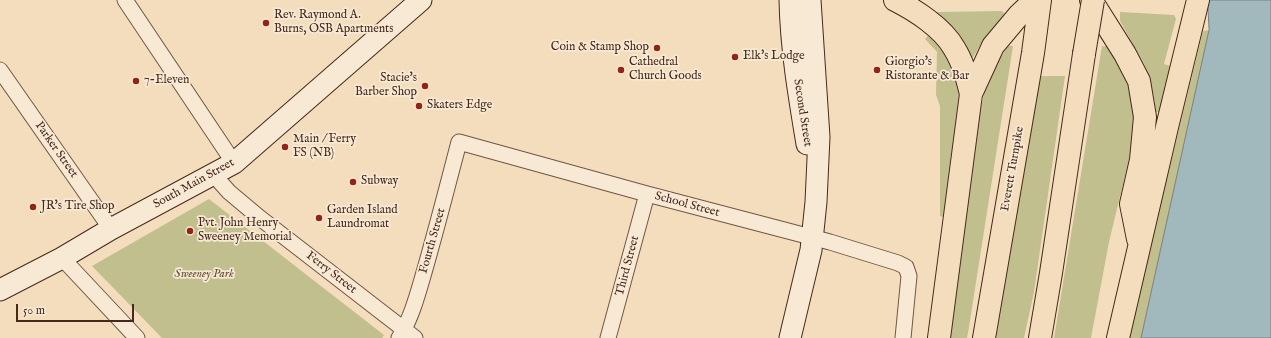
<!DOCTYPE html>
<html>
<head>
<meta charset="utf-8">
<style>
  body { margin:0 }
  #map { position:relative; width:1271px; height:338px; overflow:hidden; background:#f4ddbd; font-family:"IM FELL English",serif }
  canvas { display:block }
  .scale { position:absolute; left:16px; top:304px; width:118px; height:18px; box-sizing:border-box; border:2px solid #45291c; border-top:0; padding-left:5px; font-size:12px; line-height:14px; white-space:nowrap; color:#45291c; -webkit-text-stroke:3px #f8e9d4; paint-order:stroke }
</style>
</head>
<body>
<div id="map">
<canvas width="1271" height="338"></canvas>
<div class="scale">50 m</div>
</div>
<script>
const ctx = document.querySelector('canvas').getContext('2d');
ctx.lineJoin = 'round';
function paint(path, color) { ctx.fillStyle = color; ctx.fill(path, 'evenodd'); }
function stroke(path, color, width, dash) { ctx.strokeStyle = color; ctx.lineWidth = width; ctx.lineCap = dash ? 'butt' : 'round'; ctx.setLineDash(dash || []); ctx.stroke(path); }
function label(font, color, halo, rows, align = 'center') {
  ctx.font = font + ' "IM FELL English",serif'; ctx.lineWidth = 3.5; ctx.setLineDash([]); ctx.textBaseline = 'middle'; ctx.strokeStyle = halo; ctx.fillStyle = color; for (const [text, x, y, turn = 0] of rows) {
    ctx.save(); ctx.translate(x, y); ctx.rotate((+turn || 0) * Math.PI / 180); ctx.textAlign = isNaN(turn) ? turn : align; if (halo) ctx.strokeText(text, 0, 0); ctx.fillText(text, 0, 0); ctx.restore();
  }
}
paint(new Path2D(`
  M 1002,11 L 1005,14 L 982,42 L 970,63 L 935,14 L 937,12 Z
  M 1120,12 L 1174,15 L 1176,19 L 1164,64 L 1170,66 L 1159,112 L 1156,112 L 1153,92 L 1144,64 L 1120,21 Z
  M 1209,30 L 1141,338 L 1128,338 L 1203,31 Z
  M 930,33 L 955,68 L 959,92 L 946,218 L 940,216 L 940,106 L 936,95 L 937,52 L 925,39 Z
  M 1008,46 L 1013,46 L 969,327 L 967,338 L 948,338 L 977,124 L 985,90 L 997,63 Z
  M 1102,46 L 1111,47 L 1128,85 L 1134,116 L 1131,151 L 1109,242 L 1091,338 L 1054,338 Z
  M 1039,76 L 1065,76 L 1034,292 L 1024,338 L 996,338 Z
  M 209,199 L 384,335 L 382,338 L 162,338 L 92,266 Z`), '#c1bf8d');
const water = new Path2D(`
  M 1208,0 L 1271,0 L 1271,338 L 1141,338 L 1209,30 Z`);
paint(water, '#a1b9bc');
stroke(water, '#7c7f7c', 1);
const street = new Path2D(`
  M 125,0 L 234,163
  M 0,70 L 111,229
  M 213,174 L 229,192 L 260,218 L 415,338
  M 62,258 L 137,338
  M 399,338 C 412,317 418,293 425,269 C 437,227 448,184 459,142 L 647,194 L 830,242 L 898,263 L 906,267 L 909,276 L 903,338
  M 608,338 L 647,194`);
const secondary = new Path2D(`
  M 790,0 C 791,49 799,96 807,144
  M 0,290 L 62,258 L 111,229 L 234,163 L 421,0
  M 790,338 L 811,250 L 816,202 L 819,137 L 810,0`);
const highway = new Path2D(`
  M 895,0 C 915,10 943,28 954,48 C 963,62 967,78 971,94
  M 1091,0 L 1125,54 L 1139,81 L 1145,117 L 1141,160 L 1131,204 L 1138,239
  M 939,338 L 971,94 L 993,46 L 1019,15 L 1035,0
  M 984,338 L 1033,53 L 1040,0
  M 1040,338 L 1051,273 L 1084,54
  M 1118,338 L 1167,127 L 1198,0`);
stroke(street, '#715644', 17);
stroke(secondary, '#45291c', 23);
stroke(highway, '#45291c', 24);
stroke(street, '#f8e9d4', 15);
stroke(secondary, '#f8e9d4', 21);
stroke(highway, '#f4ddbd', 22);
const highwayBridge = new Path2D(`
  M 1084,54 L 1093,0`);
stroke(highwayBridge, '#45291c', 24, []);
stroke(highwayBridge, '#f4ddbd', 22);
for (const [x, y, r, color] of [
  [266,23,4,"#8f2418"],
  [657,48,4,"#8f2418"],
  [735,57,4,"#8f2418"],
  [621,70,4,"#8f2418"],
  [877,70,4,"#8f2418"],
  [136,81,4,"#8f2418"],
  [425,86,4,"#8f2418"],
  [419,106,4,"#8f2418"],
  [285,147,4,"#8f2418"],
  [353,182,4,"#8f2418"],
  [33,207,4,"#8f2418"],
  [319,218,4,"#8f2418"],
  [190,231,4,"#8f2418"]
]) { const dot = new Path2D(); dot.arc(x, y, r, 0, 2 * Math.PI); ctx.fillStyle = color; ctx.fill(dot); stroke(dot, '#f8e9d4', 1.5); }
label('12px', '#45291c', '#f8e9d4', [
  ["Rev. Raymond A.",274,16],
  ["Burns, OSB Apartments",274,30],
  ["Coin & Stamp Shop",649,48,"right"],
  ["Elk's Lodge",743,57],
  ["Cathedral",629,63],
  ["Church Goods",629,77],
  ["Giorgio's",885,63],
  ["Ristorante & Bar",885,77],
  ["Stacie's",417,79,"right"],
  ["Barber Shop",417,93,"right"],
  ["7-Eleven",144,81],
  ["Skaters Edge",427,106],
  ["Main / Ferry",293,140],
  ["FS (NB)",293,154],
  ["Subway",361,182],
  ["JR's Tire Shop",41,207],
  ["Garden Island",327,211],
  ["Laundromat",327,225],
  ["Pvt. John Henry",198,224],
  ["Sweeney Memorial",198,238]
], 'left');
label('12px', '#45291c', '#f8e9d4', [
  ["Second Street",802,113,81],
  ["Parker Street",56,150,55],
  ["Everett Turnpike",1013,169,-80],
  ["South Main Street",194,184,-29],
  ["School Street",687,205,15],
  ["Fourth Street",433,241,-74],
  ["Third Street",628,266,-75],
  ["Ferry Street",331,273,38]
]);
label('italic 12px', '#644e38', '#f8e9d4', [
  ["Sweeney Park",204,275]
]);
</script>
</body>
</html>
